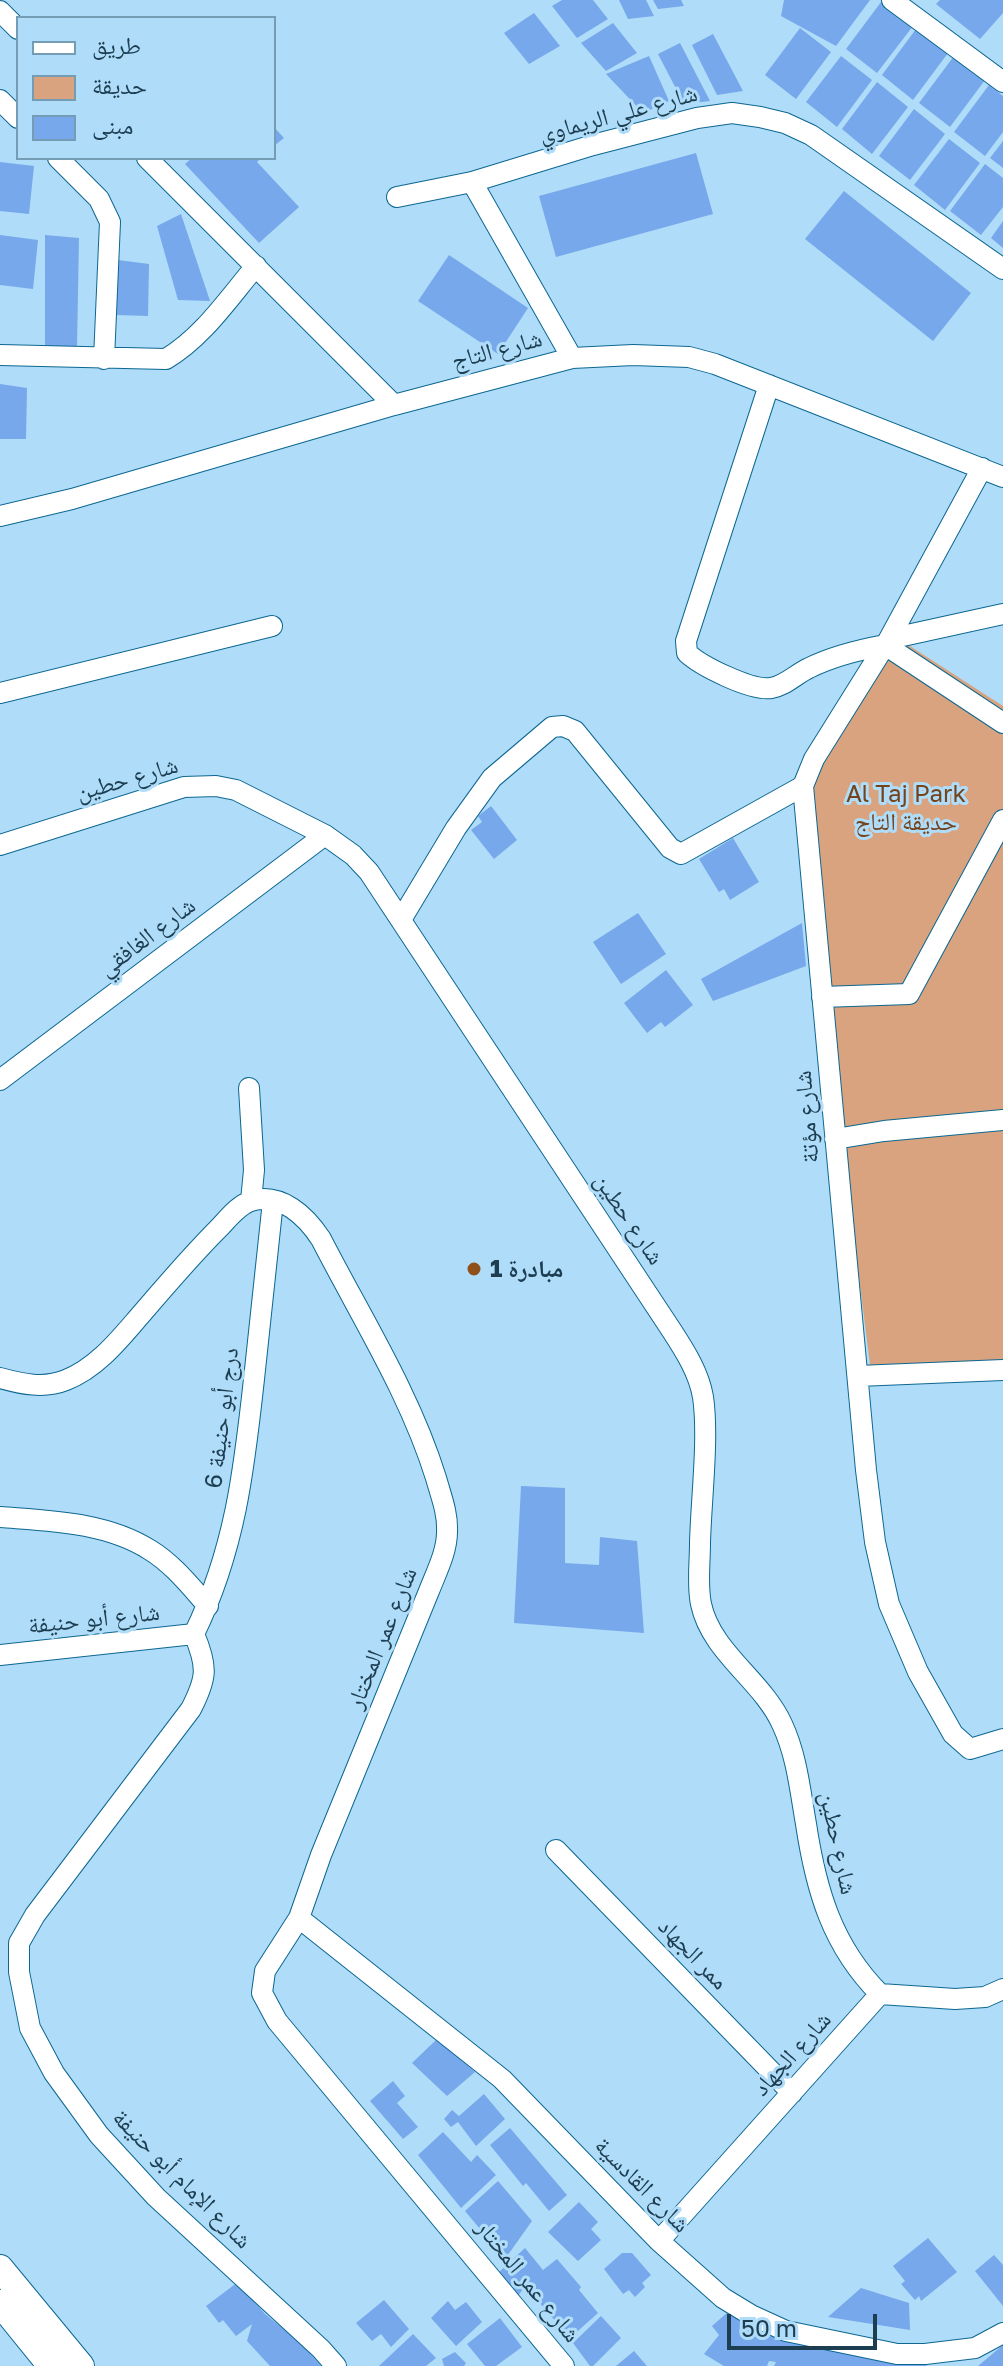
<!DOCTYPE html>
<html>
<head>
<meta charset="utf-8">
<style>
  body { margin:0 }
  #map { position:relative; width:1003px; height:2366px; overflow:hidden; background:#afdcf8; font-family:"Golos Text","Noto Naskh Arabic",sans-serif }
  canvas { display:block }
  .legend { position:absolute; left:16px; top:16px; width:260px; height:144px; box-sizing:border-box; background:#afdcf8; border:2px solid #759cb5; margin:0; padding:10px 14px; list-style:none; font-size:24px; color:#1d3d51 }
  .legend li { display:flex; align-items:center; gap:16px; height:40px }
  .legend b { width:40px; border:2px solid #759cb5 }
  .scale { position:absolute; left:727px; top:2314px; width:150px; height:36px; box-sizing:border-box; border:4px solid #1d3d51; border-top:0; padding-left:10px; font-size:24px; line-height:28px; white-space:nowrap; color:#1d3d51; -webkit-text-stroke:6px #afdcf8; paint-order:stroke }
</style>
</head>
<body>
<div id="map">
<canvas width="1003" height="2366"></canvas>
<ul class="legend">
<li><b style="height:10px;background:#fff"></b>طريق</li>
<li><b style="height:22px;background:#d8a37e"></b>حديقة</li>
<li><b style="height:22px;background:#77a8eb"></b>مبنى</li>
</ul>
<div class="scale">50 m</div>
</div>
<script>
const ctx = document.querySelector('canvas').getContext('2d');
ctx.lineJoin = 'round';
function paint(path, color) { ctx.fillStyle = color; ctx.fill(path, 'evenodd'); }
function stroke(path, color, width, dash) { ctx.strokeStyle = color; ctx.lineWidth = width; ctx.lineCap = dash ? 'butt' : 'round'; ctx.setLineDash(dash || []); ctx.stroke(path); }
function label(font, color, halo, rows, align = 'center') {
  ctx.font = font + ' "Golos Text","Noto Naskh Arabic",sans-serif'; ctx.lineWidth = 6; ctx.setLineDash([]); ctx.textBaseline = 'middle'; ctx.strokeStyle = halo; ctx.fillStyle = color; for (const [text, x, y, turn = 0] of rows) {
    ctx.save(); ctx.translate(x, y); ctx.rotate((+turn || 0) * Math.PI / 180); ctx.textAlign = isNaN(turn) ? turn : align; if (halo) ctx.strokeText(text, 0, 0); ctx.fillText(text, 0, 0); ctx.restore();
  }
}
paint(new Path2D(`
  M 899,639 L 1003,706 L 1003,1363 L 870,1365 L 841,1134 L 806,783 Z`), '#d8a37e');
paint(new Path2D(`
  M 562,0 L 593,0 L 608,19 L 577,38 L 552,6 Z
  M 619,0 L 646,0 L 654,16 L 628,19 Z
  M 653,0 L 681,0 L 684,6 L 658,9 Z
  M 784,0 L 870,0 L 836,46 L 781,16 Z
  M 940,0 L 1003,0 L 1003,13 L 980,39 L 936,4 Z
  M 881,2 L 913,26 L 877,73 L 846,49 Z
  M 534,13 L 560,46 L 529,64 L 504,33 Z
  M 613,23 L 637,53 L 606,71 L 581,43 Z
  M 800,28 L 831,52 L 796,99 L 765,75 Z
  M 916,29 L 948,53 L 913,100 L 882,75 Z
  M 713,34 L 743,91 L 717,95 L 692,45 Z
  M 680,43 L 710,101 L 684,104 L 658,54 Z
  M 649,56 L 669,101 L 643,113 L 606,74 Z
  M 841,56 L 872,80 L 837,127 L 806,102 Z
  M 954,56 L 985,80 L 950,127 L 919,103 Z
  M 877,82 L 908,107 L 872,154 L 842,129 Z
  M 989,85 L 1003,96 L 1003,132 L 985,156 L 954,132 Z
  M 914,109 L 945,134 L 910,180 L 879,156 Z
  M 274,127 L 284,138 L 274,146 Z
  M 949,139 L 980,163 L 945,210 L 914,185 Z
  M 1003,141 L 1003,168 L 990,158 Z
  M 696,153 L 713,214 L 556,257 L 539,196 Z
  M 192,158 L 261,158 L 257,162 L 299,207 L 259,243 L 185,164 Z
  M 0,162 L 34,166 L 29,214 L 0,211 Z
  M 985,164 L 1003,178 L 1003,207 L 981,235 L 950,211 Z
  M 844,191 L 971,293 L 933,341 L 805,239 Z
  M 181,214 L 210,301 L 178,300 L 157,226 Z
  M 1003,221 L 1003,248 L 991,238 Z
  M 0,235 L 38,240 L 33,289 L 0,285 Z
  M 45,235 L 79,238 L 77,347 L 45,346 Z
  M 449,255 L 528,308 L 498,354 L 418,301 Z
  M 118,260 L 149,264 L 148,316 L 116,315 Z
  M 0,384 L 27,388 L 26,439 L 0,439 Z
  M 491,806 L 517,840 L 494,859 L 471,830 L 482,822 L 478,816 Z
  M 733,838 L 759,882 L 730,900 L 724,889 L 719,892 L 699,859 Z
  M 638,913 L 666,954 L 621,984 L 593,942 Z
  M 802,923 L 806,966 L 713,1001 L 701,979 Z
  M 666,970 L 693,1005 L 665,1027 L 661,1022 L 647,1033 L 624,1003 Z
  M 521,1486 L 565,1488 L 565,1563 L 599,1565 L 600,1537 L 637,1541 L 644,1633 L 514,1623 Z
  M 437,2039 L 475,2072 L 447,2096 L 412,2063 Z
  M 393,2081 L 405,2096 L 397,2103 L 418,2127 L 403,2139 L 370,2101 Z
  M 484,2094 L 505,2119 L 476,2146 L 458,2122 L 451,2127 L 444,2119 L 452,2110 L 459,2116 Z
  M 510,2128 L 567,2195 L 549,2211 L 526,2183 L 523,2186 L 490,2145 Z
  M 443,2132 L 471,2162 L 477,2155 L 496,2175 L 461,2208 L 418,2155 Z
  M 498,2181 L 532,2221 L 505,2259 L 465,2211 Z
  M 579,2202 L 598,2222 L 591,2229 L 601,2240 L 578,2261 L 548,2232 Z
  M 928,2238 L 957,2272 L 921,2301 L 919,2296 L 915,2300 L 901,2284 L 905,2281 L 893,2266 Z
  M 525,2248 L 543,2270 L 557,2259 L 581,2287 L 579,2290 L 598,2313 L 570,2338 L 525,2286 L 518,2296 L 498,2273 Z
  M 622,2253 L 632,2253 L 651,2275 L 642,2283 L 645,2287 L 635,2297 L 629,2290 L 623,2294 L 604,2269 Z
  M 994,2255 L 1003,2265 L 1003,2306 L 975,2271 Z
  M 238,2282 L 265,2314 L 302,2344 L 321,2366 L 270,2366 L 247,2341 L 252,2324 L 236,2336 L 223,2320 L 219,2323 L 206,2306 Z
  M 861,2288 L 909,2303 L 910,2330 L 828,2317 Z
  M 384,2300 L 409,2329 L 391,2347 L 381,2334 L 372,2341 L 356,2323 Z
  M 448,2301 L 455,2310 L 466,2302 L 482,2322 L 456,2346 L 431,2318 Z
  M 728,2312 L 930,2362 L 926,2366 L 774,2366 L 776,2362 L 769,2361 L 767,2366 L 724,2366 L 704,2354 L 719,2335 L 712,2326 Z
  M 601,2316 L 621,2338 L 593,2366 L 590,2366 L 573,2343 Z
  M 500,2318 L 522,2347 L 496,2366 L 485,2366 L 467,2344 Z
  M 413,2334 L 436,2358 L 426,2366 L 379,2366 Z
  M 1003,2345 L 1003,2366 L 978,2366 Z
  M 634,2351 L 647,2366 L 616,2366 Z
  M 455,2352 L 466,2363 L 464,2366 L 444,2366 L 442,2359 Z`), '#77a8eb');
const minor = new Path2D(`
  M 892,0 L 1003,82
  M 0,11 L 18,29
  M 0,100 L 18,118
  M 58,158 L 99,199 L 110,222 L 104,359
  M 147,158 L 394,405
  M 472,182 L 572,358
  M 397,197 L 472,182 L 593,145 L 697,118 L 732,113 L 760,117 L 785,123 L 811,135 L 1003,269
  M 0,355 L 166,359 C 203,337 228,299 256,266
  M 769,385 L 686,641 L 687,653 C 701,666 751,691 771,688 C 785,686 796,674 809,668 C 833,656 858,650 885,645 L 1003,723
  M 982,468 L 889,639 L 814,759 L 803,786 L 866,1470 L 875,1542 L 889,1604 L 918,1672 L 953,1734 L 970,1749 L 1003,1739
  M 0,516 L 72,499 L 394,405 L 572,358 L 633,355 L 689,357 L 715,364 L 1003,477
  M 889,639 L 1003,614
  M 0,693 L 272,626
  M 0,845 L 184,787 L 216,786 L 236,790 L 325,835 L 353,855 L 369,872 L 672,1331 C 685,1351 699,1373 703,1397 C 709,1438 701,1500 700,1543 C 700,1563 697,1585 701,1604 C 711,1652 762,1680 782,1724 C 797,1756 800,1790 806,1824 C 816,1890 832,1946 880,1994
  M 402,918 L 456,828 L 492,778 L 552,727 L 563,726 L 575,731 L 670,848 L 681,854 L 803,786
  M 822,997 L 909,994 L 1003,820
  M 0,1080 L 325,835
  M 249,1088 L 254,1170 L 251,1201
  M 835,1139 L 884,1131 L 1003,1120
  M 858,1376 L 1003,1370
  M 0,1378 C 22,1384 44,1389 66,1380 C 99,1367 122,1336 144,1311 C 168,1283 192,1255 218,1229 C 227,1220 238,1205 251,1201 C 281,1192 306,1216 321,1239 C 361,1317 410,1394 436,1478 C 441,1496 448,1513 447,1532 C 447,1552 436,1573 429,1591 L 321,1855 L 299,1918 L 265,1971 L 262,1993 L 277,2021 L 564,2366
  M 0,1517 C 50,1521 106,1522 150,1550 C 173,1564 190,1586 208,1606
  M 194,1634 C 208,1667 207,1678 191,1709 L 35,1915 L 19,1943 L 19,1972 L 30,2028 L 54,2073 L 99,2135 L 156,2197 L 321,2349 L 336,2366
  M 194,1634 C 235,1550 244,1471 254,1379 C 260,1320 267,1260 273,1201
  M 0,1655 L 194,1634
  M 556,1850 L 792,2093
  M 299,1918 L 502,2079 L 659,2241 L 723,2298 L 751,2315 L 786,2331 L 897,2354 L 925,2354 L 975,2348 L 1003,2333
  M 880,1994 L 955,1999 L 985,1997 L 1003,1989
  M 659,2241 L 880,1994`);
const major = new Path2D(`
  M 0,2268 L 81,2366
  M 0,2303 L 51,2366`);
stroke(minor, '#0c6791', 22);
stroke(major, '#0c6791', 28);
stroke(minor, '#fff', 20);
stroke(major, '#fff', 26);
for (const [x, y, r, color] of [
  [474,1269,8,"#905019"]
]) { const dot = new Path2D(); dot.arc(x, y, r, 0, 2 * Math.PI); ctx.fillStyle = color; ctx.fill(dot); stroke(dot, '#afdcf8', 3); }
label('24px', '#1d3d51', '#afdcf8', [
  ["شارع علي الريماوي",618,114,-15],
  ["شارع التاج",497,350,-15],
  ["شارع حطين",127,779,-16],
  ["شارع الغافقي",147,937,-37],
  ["شارع مؤتة",807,1117,-95],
  ["شارع حطين",629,1219,56],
  ["درج أبو حنيفة 6",222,1418,-83],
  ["شارع أبو حنيفة",94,1619,-6],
  ["شارع عمر المختار",382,1638,-68],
  ["شارع حطين",838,1843,78],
  ["ممر الجهاد",693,1954,46],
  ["شارع الجهاد",792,2054,-48],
  ["شارع الإمام أبو حنيفة",182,2179,45],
  ["شارع القادسية",642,2185,45],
  ["شارع عمر المختار",528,2281,51]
]);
label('24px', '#74441d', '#afdcf8', [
  ["Al Taj Park",906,794],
  ["حديقة التاج",906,822]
]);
label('bold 24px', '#1d3d51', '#afdcf8', [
  ["مبادرة 1",490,1269]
], 'left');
</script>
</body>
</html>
